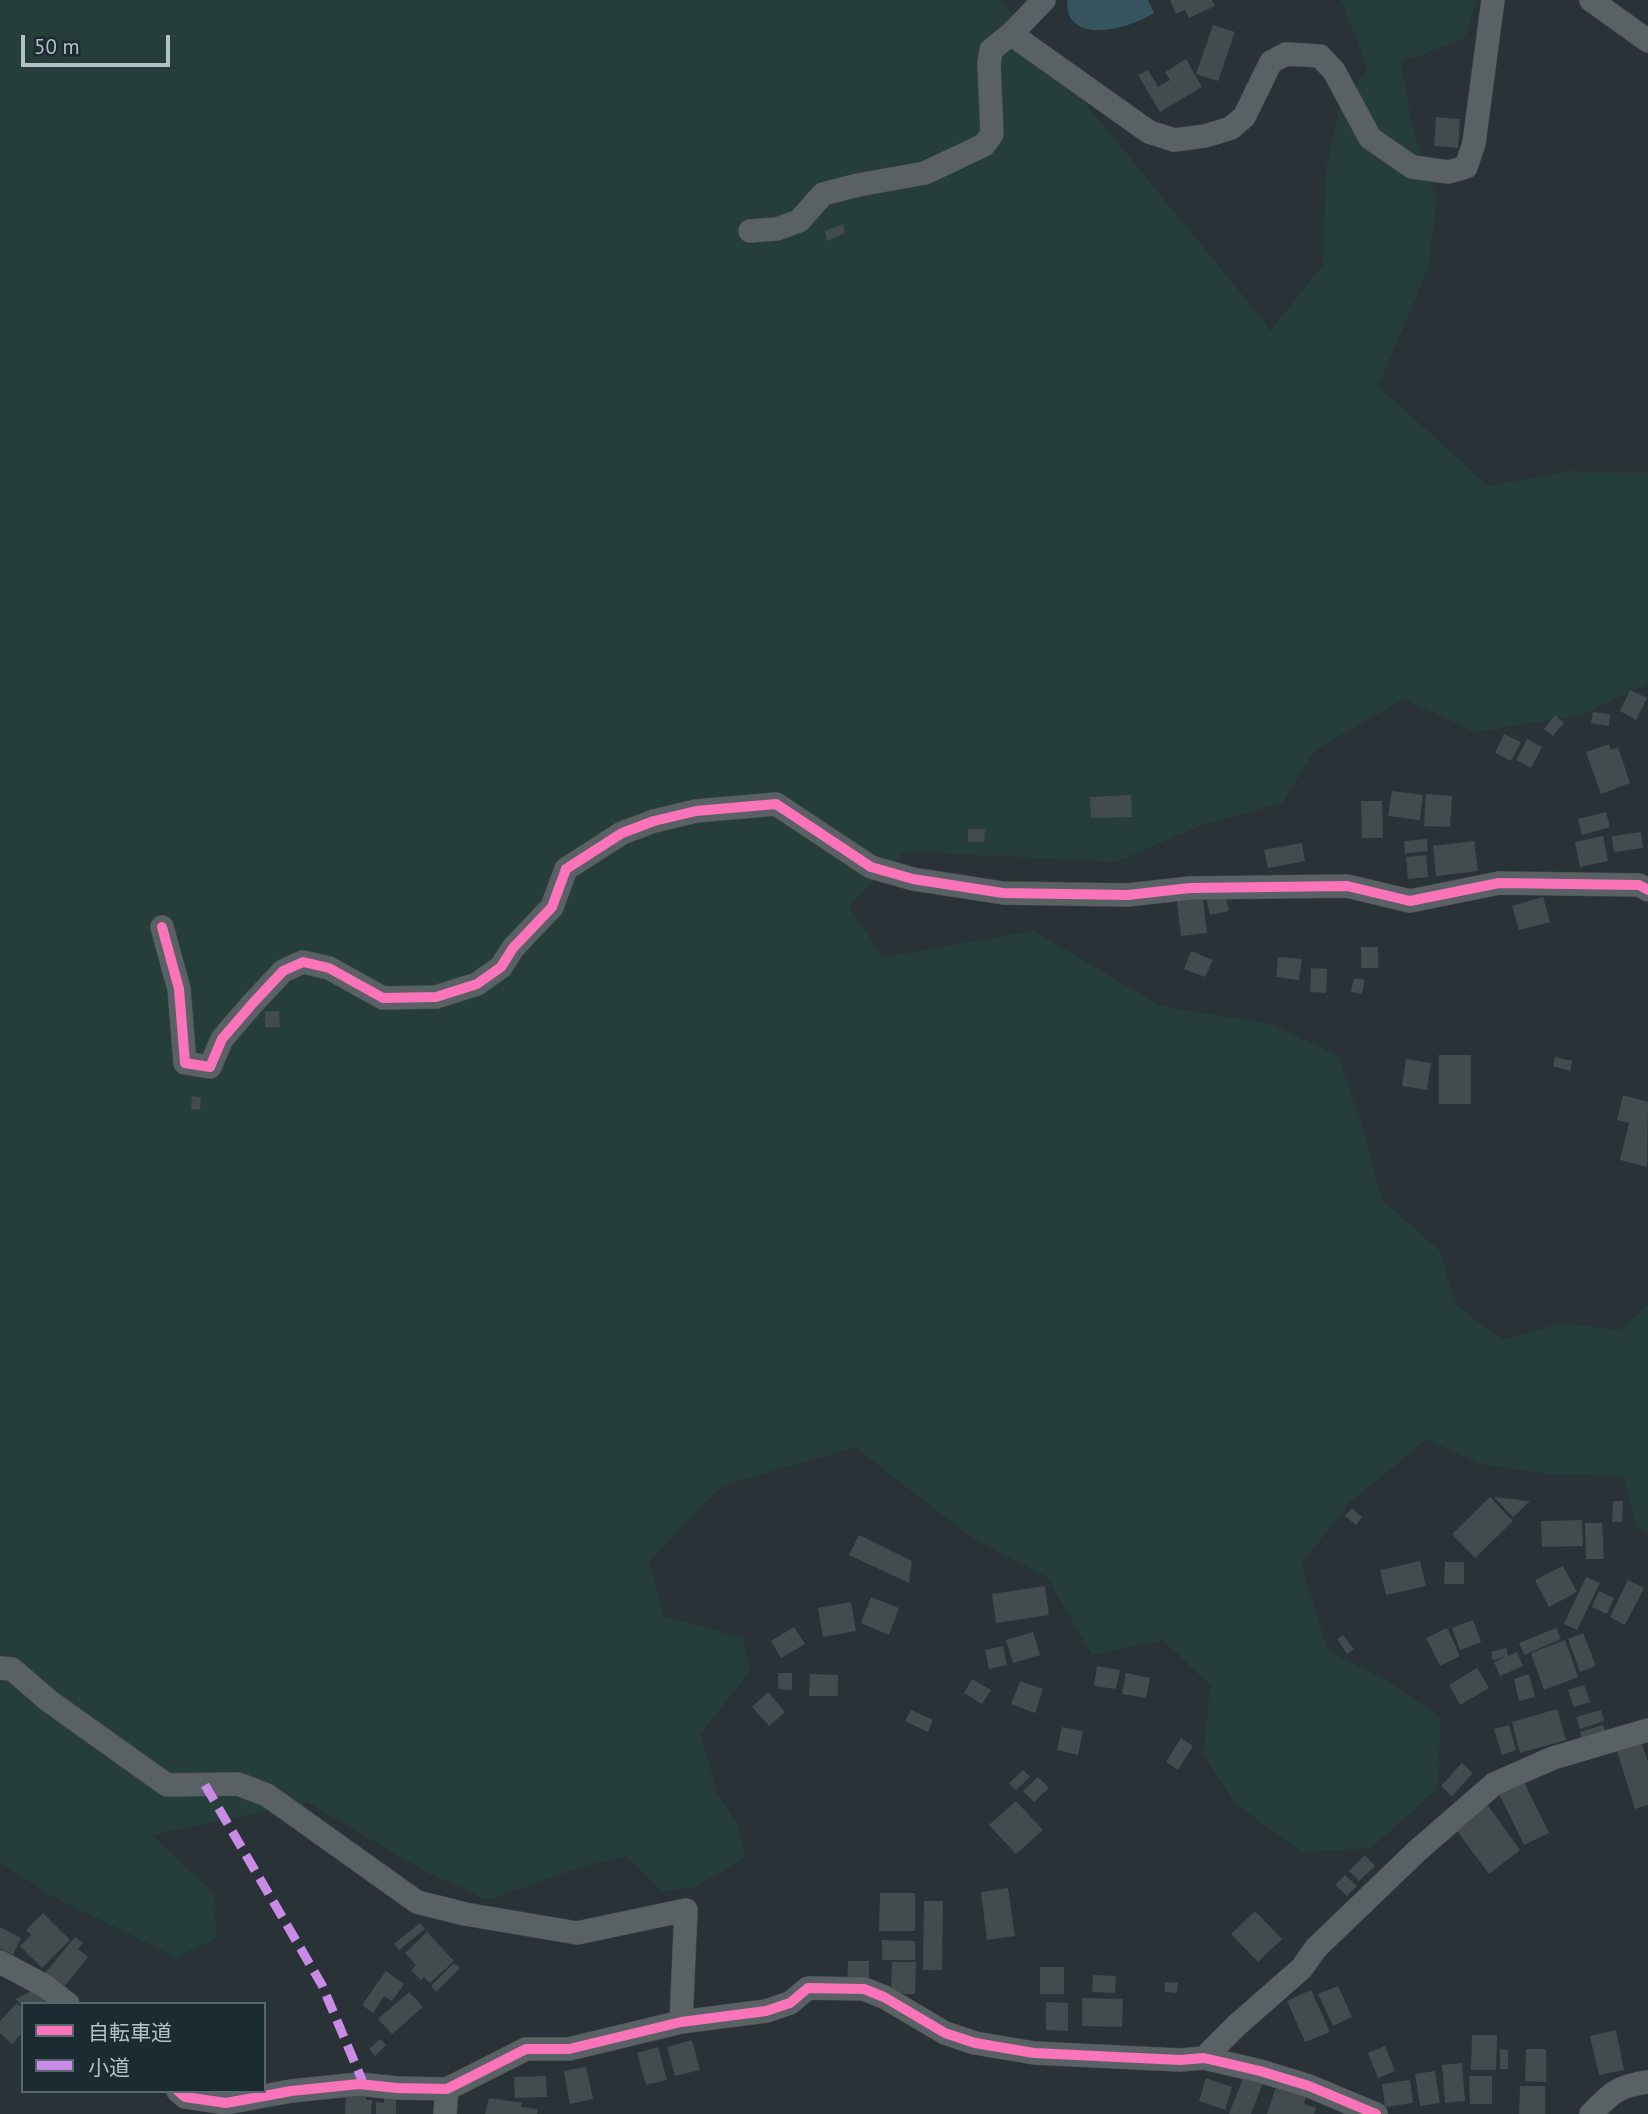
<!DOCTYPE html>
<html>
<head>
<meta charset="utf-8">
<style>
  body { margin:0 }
  #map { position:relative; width:1648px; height:2114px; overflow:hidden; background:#293337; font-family:"PT Sans","Noto Sans JP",sans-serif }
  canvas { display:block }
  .legend { position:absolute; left:21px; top:2002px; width:245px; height:91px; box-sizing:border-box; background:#1c2b32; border:2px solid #58676e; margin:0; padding:9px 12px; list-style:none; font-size:21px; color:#b2c1c8 }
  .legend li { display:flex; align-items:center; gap:14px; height:35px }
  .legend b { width:35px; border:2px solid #58676e }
  .scale { position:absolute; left:21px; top:35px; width:149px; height:32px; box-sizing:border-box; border:4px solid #b2c1c8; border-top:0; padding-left:9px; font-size:21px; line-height:24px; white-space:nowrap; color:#b2c1c8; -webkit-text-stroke:5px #1c2b32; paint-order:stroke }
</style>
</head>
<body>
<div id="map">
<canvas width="1648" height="2114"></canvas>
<ul class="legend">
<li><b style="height:9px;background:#fb73b8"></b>自転車道</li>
<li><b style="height:9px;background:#ca8be6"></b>小道</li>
</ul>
<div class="scale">50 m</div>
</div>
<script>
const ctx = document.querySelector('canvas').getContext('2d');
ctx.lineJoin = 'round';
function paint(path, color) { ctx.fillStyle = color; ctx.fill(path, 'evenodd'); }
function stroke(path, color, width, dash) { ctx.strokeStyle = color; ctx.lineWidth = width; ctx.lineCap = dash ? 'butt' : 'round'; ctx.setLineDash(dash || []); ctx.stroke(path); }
paint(new Path2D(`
  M 0,0 L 1000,0 L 1254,309 L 1270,331 L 1323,265 L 1326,169 L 1339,110 L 1368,68 L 1341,0 L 1477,0 L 1465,38 L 1401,62 L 1412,127 L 1437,200 L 1428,268 L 1378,386 L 1488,486 L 1570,471 L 1645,472 L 1648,468 L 1648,684 L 1581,715 L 1475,732 L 1404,699 L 1315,750 L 1282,803 L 1202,825 L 1115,862 L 905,851 L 849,906 L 883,957 L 1034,931 L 1160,1006 L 1271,1024 L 1338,1056 L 1363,1128 L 1382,1200 L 1439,1250 L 1457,1306 L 1503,1340 L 1561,1323 L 1620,1330 L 1648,1305 L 1648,1533 L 1636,1527 L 1624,1476 L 1548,1474 L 1481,1464 L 1427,1439 L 1351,1501 L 1301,1564 L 1328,1651 L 1389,1682 L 1441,1718 L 1437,1789 L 1371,1848 L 1302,1852 L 1237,1805 L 1203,1754 L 1211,1686 L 1163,1640 L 1092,1655 L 1047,1577 L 971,1537 L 855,1447 L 722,1486 L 649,1561 L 664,1616 L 743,1638 L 750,1671 L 700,1734 L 718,1796 L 737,1822 L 745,1857 L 696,1887 L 662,1891 L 626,1856 L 580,1867 L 488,1900 L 428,1873 L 309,1803 L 152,1835 L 213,1893 L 217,1938 L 176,1957 L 52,1896 L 0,1862 Z`), '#263e3a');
paint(new Path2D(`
  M 1067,0 L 1148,0 L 1154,13 C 1134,26 1085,42 1070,17 C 1067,12 1068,6 1067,0 Z`), '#355460');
paint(new Path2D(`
  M 1170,0 L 1212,0 L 1215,6 L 1189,18 L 1185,10 L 1176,14 Z
  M 1213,25 L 1235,32 L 1218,81 L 1196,74 Z
  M 1186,59 L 1202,87 L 1160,112 L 1138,75 L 1148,70 L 1158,87 L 1170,80 L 1165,72 Z
  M 1436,117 L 1460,119 L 1458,148 L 1434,146 Z
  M 843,224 L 845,233 L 827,241 L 825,231 Z
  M 1630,690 L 1647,698 L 1636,720 L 1620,711 Z
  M 1593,712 L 1610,714 L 1609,726 L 1591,723 Z
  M 1555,715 L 1564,723 L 1553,736 L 1544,729 Z
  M 1504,734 L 1521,742 L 1511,761 L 1495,753 Z
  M 1527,739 L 1542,747 L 1531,768 L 1516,760 Z
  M 1609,744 L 1611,750 L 1618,747 L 1630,783 L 1601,794 L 1586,752 Z
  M 1392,791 L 1423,795 L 1420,820 L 1388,816 Z
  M 1426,794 L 1452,796 L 1450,827 L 1424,826 Z
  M 1131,795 L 1132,817 L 1091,818 L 1090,797 Z
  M 1361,801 L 1382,801 L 1383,838 L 1362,838 Z
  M 1606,812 L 1610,827 L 1582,835 L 1578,819 Z
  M 968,829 L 985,829 L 984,842 L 968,842 Z
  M 1641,832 L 1643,848 L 1614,852 L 1612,836 Z
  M 1603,836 L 1608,861 L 1580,867 L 1575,842 Z
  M 1427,839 L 1428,851 L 1405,853 L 1404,841 Z
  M 1474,841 L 1478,871 L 1436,876 L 1433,846 Z
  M 1302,843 L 1305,861 L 1268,868 L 1264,850 Z
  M 1426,855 L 1428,877 L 1408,879 L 1406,857 Z
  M 1202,891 L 1207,933 L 1181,936 L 1176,894 Z
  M 1225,893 L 1229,911 L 1210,915 L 1206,897 Z
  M 1543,897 L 1550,922 L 1519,930 L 1512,906 Z
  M 1361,947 L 1378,947 L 1378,968 L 1361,968 Z
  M 1191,951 L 1213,960 L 1205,977 L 1184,969 Z
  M 1278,957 L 1302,959 L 1299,980 L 1276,977 Z
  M 1311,968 L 1327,969 L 1326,993 L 1310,992 Z
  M 1354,978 L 1365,980 L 1362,994 L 1351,992 Z
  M 265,1011 L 279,1011 L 280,1027 L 265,1027 Z
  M 1439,1055 L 1471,1055 L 1471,1104 L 1439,1104 Z
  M 1555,1057 L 1572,1061 L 1570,1071 L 1553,1066 Z
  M 1406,1059 L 1431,1063 L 1427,1090 L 1402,1086 Z
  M 1623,1095 L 1648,1102 L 1647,1167 L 1620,1160 L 1629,1123 L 1617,1120 Z
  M 192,1096 L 201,1097 L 200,1110 L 191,1109 Z
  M 1490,1497 L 1513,1521 L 1475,1558 L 1452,1534 Z
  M 1494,1497 L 1530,1501 L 1513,1517 Z
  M 1613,1501 L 1623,1501 L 1622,1522 L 1612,1522 Z
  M 1352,1508 L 1362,1517 L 1356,1525 L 1345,1516 Z
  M 1582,1520 L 1583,1546 L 1542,1547 L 1541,1521 Z
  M 1585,1523 L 1602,1523 L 1604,1559 L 1586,1559 Z
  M 859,1535 L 912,1561 L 909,1583 L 849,1555 Z
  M 1420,1561 L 1426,1586 L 1386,1595 L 1380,1570 Z
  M 1445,1562 L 1464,1562 L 1464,1584 L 1444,1584 Z
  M 1563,1566 L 1577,1592 L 1549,1607 L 1535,1580 Z
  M 1586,1577 L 1600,1583 L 1577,1630 L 1564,1624 Z
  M 1628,1580 L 1644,1588 L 1625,1625 L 1610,1617 Z
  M 1045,1586 L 1049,1615 L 996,1623 L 992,1594 Z
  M 1599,1591 L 1614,1598 L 1607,1614 L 1592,1607 Z
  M 871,1597 L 899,1608 L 889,1635 L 861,1623 Z
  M 851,1602 L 856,1631 L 823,1637 L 818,1608 Z
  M 1473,1620 L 1481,1642 L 1460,1650 L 1452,1628 Z
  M 794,1627 L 805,1644 L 781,1658 L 771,1641 Z
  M 1447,1628 L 1460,1656 L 1440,1666 L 1426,1638 Z
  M 1556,1628 L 1561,1639 L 1524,1655 L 1519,1643 Z
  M 1033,1632 L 1040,1655 L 1013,1663 L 1006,1640 Z
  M 1583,1633 L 1596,1666 L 1580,1672 L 1568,1639 Z
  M 1343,1635 L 1354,1649 L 1347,1654 L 1337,1639 Z
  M 1565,1640 L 1578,1677 L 1544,1690 L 1531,1653 Z
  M 1003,1646 L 1007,1665 L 989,1669 L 985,1650 Z
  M 1506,1648 L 1508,1656 L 1493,1660 L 1491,1652 Z
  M 1517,1652 L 1523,1666 L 1500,1676 L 1494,1662 Z
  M 1097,1666 L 1120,1670 L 1116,1689 L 1094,1686 Z
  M 1477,1668 L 1489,1688 L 1460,1705 L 1449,1685 Z
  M 778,1673 L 792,1673 L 792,1690 L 778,1689 Z
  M 1126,1673 L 1150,1678 L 1146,1698 L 1122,1694 Z
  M 810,1674 L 838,1675 L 838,1696 L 809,1696 Z
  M 1529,1674 L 1535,1697 L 1519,1701 L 1514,1679 Z
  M 972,1679 L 991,1690 L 982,1704 L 964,1693 Z
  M 1020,1681 L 1043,1689 L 1035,1713 L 1011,1704 Z
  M 1584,1685 L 1590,1702 L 1574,1707 L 1568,1690 Z
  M 768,1692 L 785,1712 L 769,1726 L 752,1707 Z
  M 1557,1709 L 1566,1740 L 1520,1753 L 1512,1722 Z
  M 911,1710 L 933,1720 L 928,1732 L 905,1721 Z
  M 1601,1710 L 1604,1721 L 1580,1729 L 1576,1717 Z
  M 1509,1725 L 1516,1750 L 1502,1755 L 1494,1729 Z
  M 1603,1725 L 1607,1736 L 1583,1743 L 1580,1732 Z
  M 1062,1727 L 1083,1731 L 1078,1755 L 1057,1750 Z
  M 1181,1738 L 1193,1746 L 1178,1770 L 1166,1762 Z
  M 1642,1744 L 1648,1762 L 1648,1805 L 1635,1809 L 1617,1751 Z
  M 1462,1763 L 1473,1773 L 1452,1796 L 1441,1786 Z
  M 1023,1770 L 1030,1777 L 1016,1790 L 1009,1783 Z
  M 1038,1777 L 1049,1788 L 1034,1802 L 1023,1791 Z
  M 1523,1780 L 1549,1833 L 1524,1845 L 1498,1792 Z
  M 1016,1801 L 1043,1830 L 1016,1854 L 989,1825 Z
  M 1486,1803 L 1520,1850 L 1489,1874 L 1454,1827 Z
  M 1365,1855 L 1375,1866 L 1359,1881 L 1349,1871 Z
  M 1345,1875 L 1357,1886 L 1347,1896 L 1335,1885 Z
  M 1008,1888 L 1015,1936 L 987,1940 L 981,1892 Z
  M 880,1893 L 915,1893 L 915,1931 L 879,1931 Z
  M 924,1901 L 943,1901 L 942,1970 L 923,1970 Z
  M 1255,1911 L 1282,1939 L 1258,1962 L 1231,1934 Z
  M 43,1913 L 70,1940 L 42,1968 L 20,1946 L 31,1935 L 26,1930 Z
  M 420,1923 L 425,1929 L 399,1950 L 394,1944 Z
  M 0,1927 L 21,1938 L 13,1955 L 0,1948 Z
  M 427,1932 L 454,1961 L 430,1983 L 424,1977 L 421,1980 L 411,1970 L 416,1965 L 405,1953 Z
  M 75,1937 L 83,1943 L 78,1949 L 88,1957 L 63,1988 L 45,1973 Z
  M 882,1940 L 915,1941 L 915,1960 L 882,1960 Z
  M 848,1961 L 869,1961 L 869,1989 L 847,1988 Z
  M 892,1962 L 916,1962 L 915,1994 L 891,1994 Z
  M 454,1963 L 460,1968 L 436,1992 L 431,1986 Z
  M 1040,1967 L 1064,1967 L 1064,1994 L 1040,1994 Z
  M 386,1971 L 404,1984 L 392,2001 L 384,1996 L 373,2013 L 362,2005 Z
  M 1093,1975 L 1116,1976 L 1115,1993 L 1092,1992 Z
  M 1165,1982 L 1178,1983 L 1177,1993 L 1165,1992 Z
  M 1338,1986 L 1352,2017 L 1333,2026 L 1318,1994 Z
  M 36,1989 L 47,1998 L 42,2004 L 23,2004 L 23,2006 L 15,1999 Z
  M 1311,1990 L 1330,2032 L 1305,2042 L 1287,2001 Z
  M 409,1992 L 423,2007 L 392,2034 L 378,2019 Z
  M 1082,1998 L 1123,1999 L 1122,2027 L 1082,2026 Z
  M 1046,2002 L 1068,2003 L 1068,2031 L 1046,2030 Z
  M 17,2003 L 23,2008 L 23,2032 L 12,2044 L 0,2033 L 0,2021 Z
  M 1616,2030 L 1624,2070 L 1599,2075 L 1590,2036 Z
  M 1472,2035 L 1497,2035 L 1496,2070 L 1471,2070 Z
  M 380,2039 L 386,2045 L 375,2056 L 369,2049 Z
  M 692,2040 L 700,2070 L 675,2076 L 667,2047 Z
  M 1385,2046 L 1395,2071 L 1378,2078 L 1368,2053 Z
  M 658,2047 L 667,2080 L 646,2085 L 637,2053 Z
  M 1500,2049 L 1508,2050 L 1508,2069 L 1500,2069 Z
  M 1526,2049 L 1546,2049 L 1546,2082 L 1525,2081 Z
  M 1462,2063 L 1465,2101 L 1445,2103 L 1442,2065 Z
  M 586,2067 L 593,2099 L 570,2104 L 564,2071 Z
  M 1435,2071 L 1440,2103 L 1420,2106 L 1415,2074 Z
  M 546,2076 L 547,2097 L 515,2098 L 514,2077 Z
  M 1244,2076 L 1263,2083 L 1251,2114 L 1229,2114 Z
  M 1469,2076 L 1492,2076 L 1492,2104 L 1470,2104 Z
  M 1206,2078 L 1232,2087 L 1225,2110 L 1199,2101 Z
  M 1410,2080 L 1413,2103 L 1385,2107 L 1382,2084 Z
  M 1520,2086 L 1545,2086 L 1545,2114 L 1519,2114 Z
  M 1276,2087 L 1306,2097 L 1304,2104 L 1316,2108 L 1314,2114 L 1267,2114 Z
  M 346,2090 L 366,2090 L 366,2100 L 372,2100 L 371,2114 L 345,2114 Z
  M 384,2096 L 396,2096 L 396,2114 L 376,2114 L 376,2102 L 384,2103 Z
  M 489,2098 L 522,2103 L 521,2107 L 538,2109 L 537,2114 L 485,2114 Z`), '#424b4e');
const street = new Path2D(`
  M 1591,0 L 1648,41
  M 1011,34 L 1149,132 L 1174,140 L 1205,136 L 1231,128 L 1244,117 L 1271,62 L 1286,54 L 1320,56 L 1334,71 L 1370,138 L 1412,167 L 1449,172 L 1466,167 L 1474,143 L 1493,0
  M 750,231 L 777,229 L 799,221 L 823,194 L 858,185 L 925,173 L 984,145 L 992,134 L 989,64 L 991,50 L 1011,34 L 1044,0
  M 162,927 L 179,989 L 185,1063 L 210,1067 L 222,1039 L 253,1003 L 283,971 L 303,962 L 329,968 L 383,998 L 436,997 L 477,984 L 501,967 L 513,948 L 552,907 L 566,869 L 622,833 L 654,821 L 696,811 L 776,804 L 871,867 L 913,879 L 1003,893 L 1128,895 L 1190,888 L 1347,886 L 1410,901 L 1499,883 L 1639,885 L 1648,890
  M 0,1668 L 12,1669 L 49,1701 L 167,1785 L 238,1784 L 267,1795 L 417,1902 L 465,1914 L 577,1933 L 686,1910 L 681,2022
  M 0,1962 L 45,1986 L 68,2004
  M 1204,2058 L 1237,2025 L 1302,1968 L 1316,1948 L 1417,1851 L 1494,1784 L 1553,1758 L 1648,1730
  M 178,2091 L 185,2097 L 226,2103 L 291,2091 L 359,2084 L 397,2088 L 447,2089 L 526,2049 L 569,2049 L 681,2022 L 766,2011 L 790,2003 L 808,1988 L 864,1989 L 884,1997 L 945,2033 L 975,2043 L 1034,2053 L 1180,2060 L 1204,2058 L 1260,2071 L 1309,2086 L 1376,2114
  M 445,2114 L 447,2089
  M 1591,2114 C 1611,2093 1618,2086 1648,2082`);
stroke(street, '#474e52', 24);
stroke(street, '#596165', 23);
stroke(new Path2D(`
  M 205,1785 L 322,1985 L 362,2080 L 359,2084`), '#ca8be6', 9, [18, 9]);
stroke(new Path2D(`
  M 162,927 L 179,989 L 185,1063 L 210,1067 L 222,1039 L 253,1003 L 283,971 L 303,962 L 329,968 L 383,998 L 436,997 L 477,984 L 501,967 L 513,948 L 552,907 L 566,869 L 622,833 L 654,821 L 696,811 L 776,804 L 871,867 L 913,879 L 1003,893 L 1128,895 L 1190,888 L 1347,886 L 1410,901 L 1499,883 L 1639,885 L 1648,890
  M 178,2091 L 185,2097 L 226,2103 L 291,2091 L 359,2084 L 397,2088 L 447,2089 L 526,2049 L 569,2049 L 681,2022 L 766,2011 L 790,2003 L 808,1988 L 864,1989 L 884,1997 L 945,2033 L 975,2043 L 1034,2053 L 1180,2060 L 1204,2058 L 1260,2071 L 1309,2086 L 1376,2114`), '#fb73b8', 10);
</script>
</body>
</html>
